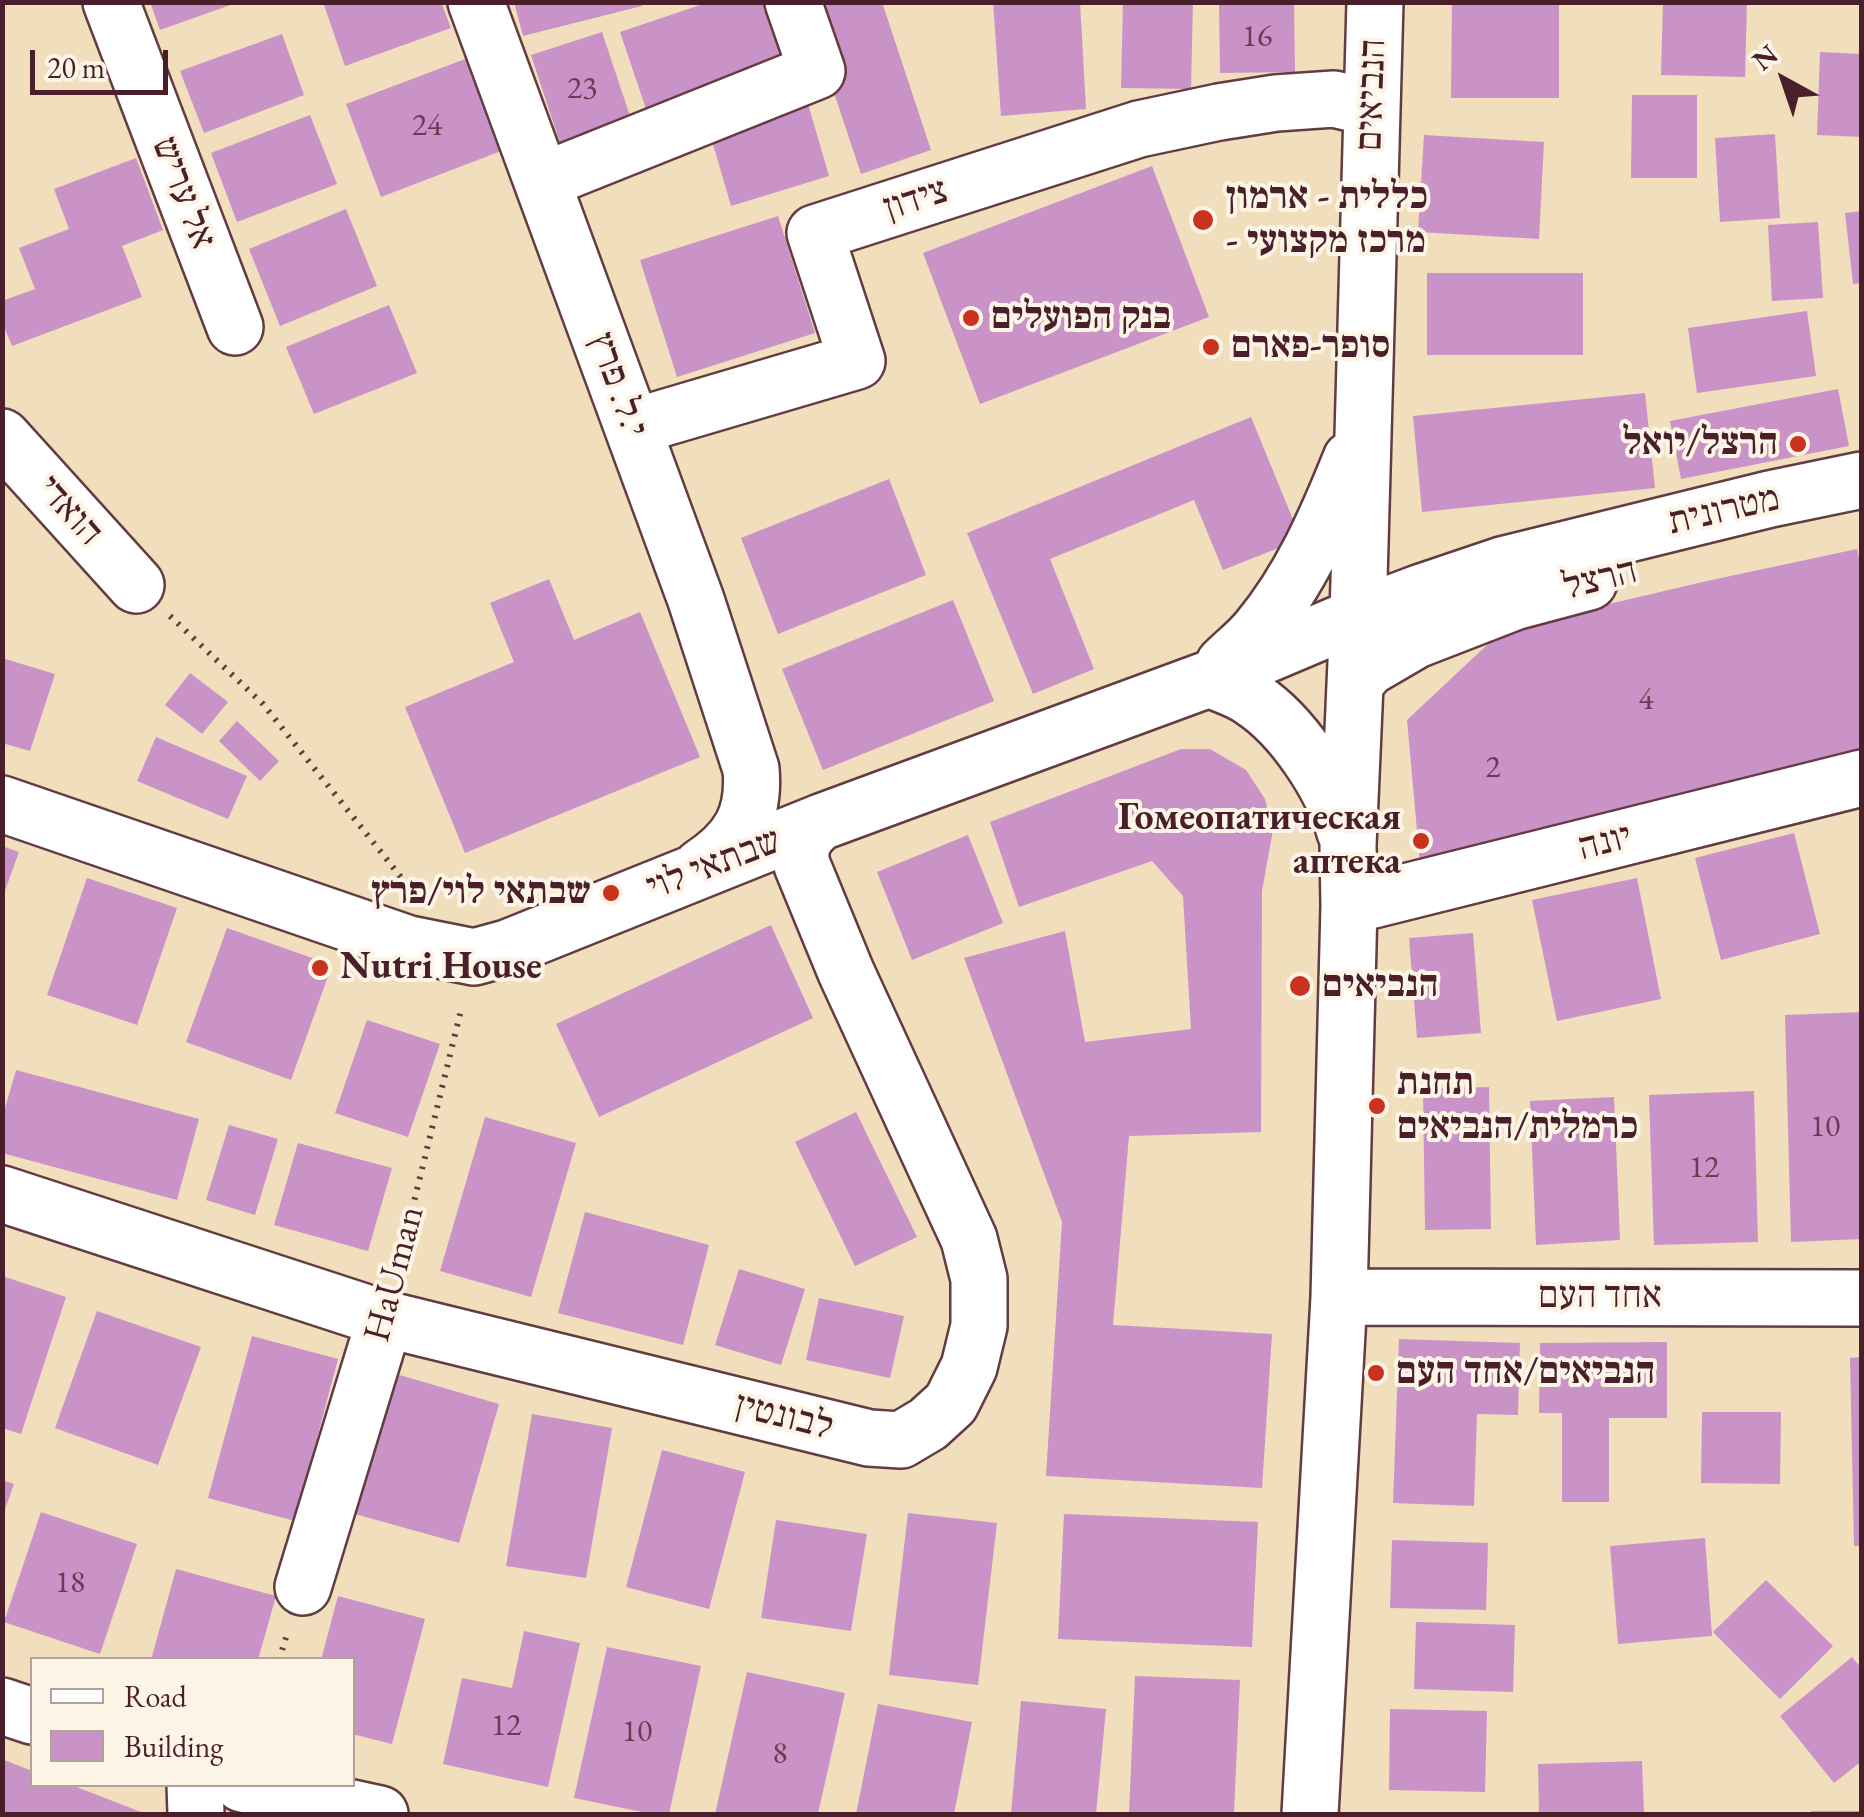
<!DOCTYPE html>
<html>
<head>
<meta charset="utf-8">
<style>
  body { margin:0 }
  #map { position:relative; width:1864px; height:1817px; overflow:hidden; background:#f0debc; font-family:"EB Garamond",serif }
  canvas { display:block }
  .frame { position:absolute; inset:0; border:5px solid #4a1f2b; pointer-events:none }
  .legend { position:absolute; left:30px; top:1657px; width:325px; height:130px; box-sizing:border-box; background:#fcf5e5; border:2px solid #b59f9b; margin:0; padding:12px 18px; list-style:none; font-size:30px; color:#4a1f2b }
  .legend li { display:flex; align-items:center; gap:20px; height:50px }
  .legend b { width:50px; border:2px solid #b59f9b }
  .north { position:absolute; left:1734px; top:30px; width:100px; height:100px; -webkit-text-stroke:8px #fcf5e5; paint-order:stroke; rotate:320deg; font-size:28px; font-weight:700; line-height:40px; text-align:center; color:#4a1f2b }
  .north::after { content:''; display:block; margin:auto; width:35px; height:45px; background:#4a1f2b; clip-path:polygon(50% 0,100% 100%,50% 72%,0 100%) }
  .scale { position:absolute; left:30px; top:50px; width:138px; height:45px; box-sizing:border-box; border:5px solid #4a1f2b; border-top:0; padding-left:12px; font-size:30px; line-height:35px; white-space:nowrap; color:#4a1f2b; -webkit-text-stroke:8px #fcf5e5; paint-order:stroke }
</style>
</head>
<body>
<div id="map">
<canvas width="1864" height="1817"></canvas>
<div class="frame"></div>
<ul class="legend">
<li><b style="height:12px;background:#fff"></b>Road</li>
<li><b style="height:28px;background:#ca93c8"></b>Building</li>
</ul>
<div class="north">N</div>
<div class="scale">20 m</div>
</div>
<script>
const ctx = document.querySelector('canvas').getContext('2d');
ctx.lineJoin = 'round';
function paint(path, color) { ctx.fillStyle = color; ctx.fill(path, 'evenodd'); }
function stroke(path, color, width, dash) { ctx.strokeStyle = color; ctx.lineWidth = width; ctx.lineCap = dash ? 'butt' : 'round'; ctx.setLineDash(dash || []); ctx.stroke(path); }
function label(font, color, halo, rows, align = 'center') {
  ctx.font = font + ' "EB Garamond","Frank Ruhl Libre",serif'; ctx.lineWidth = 8; ctx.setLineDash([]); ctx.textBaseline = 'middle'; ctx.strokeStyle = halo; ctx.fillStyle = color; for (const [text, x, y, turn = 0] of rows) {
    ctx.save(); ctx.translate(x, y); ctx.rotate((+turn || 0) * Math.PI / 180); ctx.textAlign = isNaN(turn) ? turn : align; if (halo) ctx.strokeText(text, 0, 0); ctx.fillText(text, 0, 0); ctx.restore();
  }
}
paint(new Path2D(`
  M 150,2 L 236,2 L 236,3 L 160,30 Z
  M 323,2 L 441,2 L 451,28 L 345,66 Z
  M 514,2 L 641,2 L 642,6 L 523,36 Z
  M 709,2 L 779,2 L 797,58 L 646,109 L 620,32 Z
  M 826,2 L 882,2 L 931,150 L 861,174 L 806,9 Z
  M 993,2 L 1080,2 L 1086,109 L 1001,116 Z
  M 1123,2 L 1193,2 L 1191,89 L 1121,88 Z
  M 1219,2 L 1294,2 L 1295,72 L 1220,73 Z
  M 1452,2 L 1559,2 L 1559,98 L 1451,98 Z
  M 1663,2 L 1747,3 L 1745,77 L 1661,75 Z
  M 602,32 L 632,122 L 561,146 L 531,55 Z
  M 282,34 L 304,95 L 204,133 L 180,71 Z
  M 1820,52 L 1862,54 L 1862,137 L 1817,135 Z
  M 473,56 L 509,148 L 381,197 L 346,104 Z
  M 1632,95 L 1697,95 L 1697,178 L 1631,178 Z
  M 806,97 L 829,176 L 731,206 L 708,127 Z
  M 310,115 L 337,184 L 237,222 L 211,153 Z
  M 1775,134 L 1780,218 L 1720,222 L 1715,138 Z
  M 1424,135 L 1544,142 L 1539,239 L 1418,232 Z
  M 136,158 L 163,230 L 122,246 L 142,297 L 12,346 L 2,322 L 2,301 L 35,289 L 19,248 L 69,229 L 54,189 Z
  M 1152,166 L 1209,317 L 980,404 L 923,253 Z
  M 346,209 L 377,286 L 280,326 L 249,249 Z
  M 1862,211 L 1862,283 L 1853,284 L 1845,213 Z
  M 778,216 L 815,333 L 677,377 L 640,260 Z
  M 1818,222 L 1823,298 L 1772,301 L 1768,225 Z
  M 1427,273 L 1583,273 L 1583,355 L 1427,355 Z
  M 389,305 L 417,373 L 314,414 L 286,347 Z
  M 1807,311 L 1816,376 L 1697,393 L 1688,328 Z
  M 1838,389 L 1849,446 L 1681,479 L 1670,421 Z
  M 1645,393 L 1655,488 L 1422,512 L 1413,416 Z
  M 1251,417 L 1301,539 L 1223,570 L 1194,500 L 1050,559 L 1094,669 L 1033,694 L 967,533 Z
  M 889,479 L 926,575 L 778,634 L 741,538 Z
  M 1857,549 L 1862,570 L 1862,756 L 1583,817 L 1420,864 L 1407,720 L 1488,644 L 1545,619 L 1707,581 Z
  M 549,579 L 574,640 L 640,612 L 700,757 L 465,853 L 405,707 L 514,662 L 490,603 Z
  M 953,600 L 994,701 L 823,770 L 782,669 Z
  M 2,658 L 55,674 L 30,751 L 2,743 Z
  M 190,673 L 228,702 L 202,734 L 165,705 Z
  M 237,721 L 279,761 L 260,781 L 219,741 Z
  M 156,737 L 247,776 L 228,819 L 137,781 Z
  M 1181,749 L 1210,749 L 1246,770 L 1265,799 L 1273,830 L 1262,891 L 1261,1132 L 1129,1136 L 1113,1325 L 1272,1334 L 1262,1488 L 1046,1476 L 1062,1222 L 964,958 L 1065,931 L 1085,1042 L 1191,1029 L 1183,896 L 1152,861 L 1019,907 L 990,822 Z
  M 1794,833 L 1820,934 L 1721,960 L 1695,858 Z
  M 968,835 L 1003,923 L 912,960 L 877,872 Z
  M 2,846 L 19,852 L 3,896 L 2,896 Z
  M 87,878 L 177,908 L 137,1025 L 47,995 Z
  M 1637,878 L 1661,999 L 1557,1021 L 1532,900 Z
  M 771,925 L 813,1018 L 599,1117 L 556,1024 Z
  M 227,928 L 332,965 L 291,1080 L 186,1042 Z
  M 1473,933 L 1481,1033 L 1417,1038 L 1409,938 Z
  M 1862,1012 L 1862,1239 L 1791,1242 L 1785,1015 Z
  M 367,1020 L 440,1044 L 408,1137 L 335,1113 Z
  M 16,1070 L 199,1119 L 177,1200 L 2,1153 L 2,1119 Z
  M 1489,1087 L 1491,1229 L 1425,1230 L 1423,1089 Z
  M 1754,1091 L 1758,1242 L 1654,1245 L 1649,1095 Z
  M 1614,1097 L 1620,1240 L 1536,1245 L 1530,1101 Z
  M 856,1112 L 917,1237 L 855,1266 L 795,1142 Z
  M 485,1117 L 576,1143 L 531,1297 L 440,1271 Z
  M 229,1125 L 278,1139 L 255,1215 L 206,1200 Z
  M 298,1143 L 392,1168 L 368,1251 L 274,1225 Z
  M 585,1212 L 709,1245 L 683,1345 L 558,1313 Z
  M 739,1269 L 805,1289 L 781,1365 L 715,1345 Z
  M 2,1276 L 66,1297 L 21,1434 L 2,1428 Z
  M 819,1298 L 904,1316 L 890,1378 L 806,1360 Z
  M 97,1311 L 201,1347 L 158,1465 L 55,1428 Z
  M 252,1336 L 338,1359 L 295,1521 L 208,1498 Z
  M 1399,1339 L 1520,1343 L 1518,1415 L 1477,1414 L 1474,1506 L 1393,1503 Z
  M 1667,1342 L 1667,1418 L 1609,1418 L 1609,1502 L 1562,1502 L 1562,1413 L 1539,1413 L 1540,1343 Z
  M 1862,1357 L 1862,1546 L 1854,1546 L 1850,1358 Z
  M 396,1374 L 499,1404 L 459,1543 L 355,1514 Z
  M 1702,1412 L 1781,1412 L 1780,1484 L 1701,1483 Z
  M 532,1414 L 612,1428 L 586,1578 L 506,1566 Z
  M 662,1450 L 745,1472 L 709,1609 L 626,1587 Z
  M 2,1480 L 14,1484 L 3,1515 L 2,1515 Z
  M 41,1512 L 137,1544 L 100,1654 L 4,1622 Z
  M 908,1513 L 997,1523 L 978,1685 L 889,1675 Z
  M 1064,1514 L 1258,1522 L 1252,1647 L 1058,1639 Z
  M 776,1520 L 867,1534 L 851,1631 L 761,1618 Z
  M 1705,1538 L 1712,1636 L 1618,1644 L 1610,1546 Z
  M 1392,1540 L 1488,1543 L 1486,1610 L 1390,1608 Z
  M 176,1569 L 276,1596 L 258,1660 L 151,1660 Z
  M 1766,1580 L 1833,1646 L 1780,1699 L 1713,1632 Z
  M 338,1596 L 425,1619 L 392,1744 L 352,1734 L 352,1660 L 321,1660 Z
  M 1416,1622 L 1515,1625 L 1513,1692 L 1414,1689 Z
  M 524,1631 L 580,1643 L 548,1787 L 443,1764 L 462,1678 L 512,1688 Z
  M 607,1647 L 701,1666 L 669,1814 L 652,1814 L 574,1798 Z
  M 1852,1657 L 1862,1669 L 1862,1761 L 1834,1783 L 1780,1716 Z
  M 747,1672 L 845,1693 L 818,1814 L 715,1814 Z
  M 1135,1676 L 1240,1680 L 1234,1814 L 1129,1814 Z
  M 1021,1701 L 1106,1709 L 1096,1814 L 1011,1814 Z
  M 878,1704 L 972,1722 L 954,1814 L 856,1814 Z
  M 1390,1709 L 1487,1711 L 1485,1792 L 1389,1790 Z
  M 2,1759 L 32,1771 L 32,1784 L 69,1784 L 146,1814 L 2,1814 Z
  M 1642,1761 L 1644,1814 L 1539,1814 L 1538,1764 Z
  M 1811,1811 L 1862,1811 L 1862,1814 L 1811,1814 Z`), '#ca93c8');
const minor = new Path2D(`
  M 111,2 L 235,327
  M 476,2 L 696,600 L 751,769 C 755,816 739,842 701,867
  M 542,181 L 817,71 L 793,2
  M 633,427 L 857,361 L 815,233 L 1139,129 L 1219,112 L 1276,103 L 1334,99 L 1355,104 L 1364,109 L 1371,119
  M 2,437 L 136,585
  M 1224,664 C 1235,653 1248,643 1258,631 C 1300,581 1327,519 1351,459
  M 1209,679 C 1223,685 1240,690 1252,699 C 1292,725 1333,786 1345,832
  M 1356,682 L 1368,668 L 1416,640 L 1514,602 L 1589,582
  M 2,804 L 409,944 L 474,957 L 507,948 L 821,822 L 1209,679 L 1358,616 L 1419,593 L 1502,565 L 1770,499 L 1862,480
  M 1349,906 L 1862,778
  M 2,1194 L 385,1319 L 869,1438 L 901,1440 L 928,1424 L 951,1403 L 969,1367 L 979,1326 L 979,1279 L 969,1239 L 846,972 L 802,865 C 798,846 805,834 821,822
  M 1339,1297 L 1862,1298
  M 303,1587 L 385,1319
  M 2,1706 L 32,1716
  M 195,1784 L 196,1814
  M 242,1784 L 380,1814
  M 1310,1814 L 1339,1297 L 1349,906 L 1348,845 L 1358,616 L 1375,2`);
stroke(minor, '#633c41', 60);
stroke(new Path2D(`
  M 170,616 L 263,704 L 412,891
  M 397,1271 L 462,1006
  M 279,1660 L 288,1631`), '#633c41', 6, [2.5, 8]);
stroke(minor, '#fff', 55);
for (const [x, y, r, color] of [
  [1203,220,12,"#c8321e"],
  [971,318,10,"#c8321e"],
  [1211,347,10,"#c8321e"],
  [1798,444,10,"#c8321e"],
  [1421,841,10,"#c8321e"],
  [611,893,10,"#c8321e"],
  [320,968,10,"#c8321e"],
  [1300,986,12,"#c8321e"],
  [1377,1106,10,"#c8321e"],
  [1376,1373,10,"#c8321e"]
]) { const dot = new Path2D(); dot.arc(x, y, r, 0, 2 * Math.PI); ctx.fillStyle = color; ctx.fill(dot); stroke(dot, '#fcf5e5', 4); }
label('32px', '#6a3c52', null, [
  ["16",1257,37],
  ["23",582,89],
  ["24",427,126],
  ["4",1646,700],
  ["2",1493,768],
  ["10",1825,1127],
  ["12",1704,1168],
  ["18",70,1583],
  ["12",506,1726],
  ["10",637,1732],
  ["8",780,1754]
]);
label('38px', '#4a1f2b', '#fcf5e5', [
  ["הנביאים",1372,95,-88],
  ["אל עריש",183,193,69],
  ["צידון",916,200,-18],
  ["י.ל. פרץ",617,385,70],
  ["הואדי",69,511,48],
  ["מטרונית",1724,511,-13],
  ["הרצל",1600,580,-14],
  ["יונה",1605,843,-14],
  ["שבתאי לוי",714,865,-21],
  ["HaUman",395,1274,-75],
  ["אחד העם",1600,1297],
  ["לבונטין",784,1417,14]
]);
label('bold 38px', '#4a1f2b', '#fcf5e5', [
  ["כללית - ארמון",1226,198],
  ["- מרכז מקצועי",1226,242],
  ["בנק הפועלים",991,318],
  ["סופר-פארם",1231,347],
  ["הרצל/יואל",1778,444,"right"],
  ["Гомеопатическая",1401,819,"right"],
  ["аптека",1401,863,"right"],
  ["שבתאי לוי/פרץ",591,893,"right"],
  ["Nutri House",340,968],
  ["הנביאים",1322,986],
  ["תחנת",1397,1084],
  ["כרמלית/הנביאים",1397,1128],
  ["הנביאים/אחד העם",1396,1373]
], 'left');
</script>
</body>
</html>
